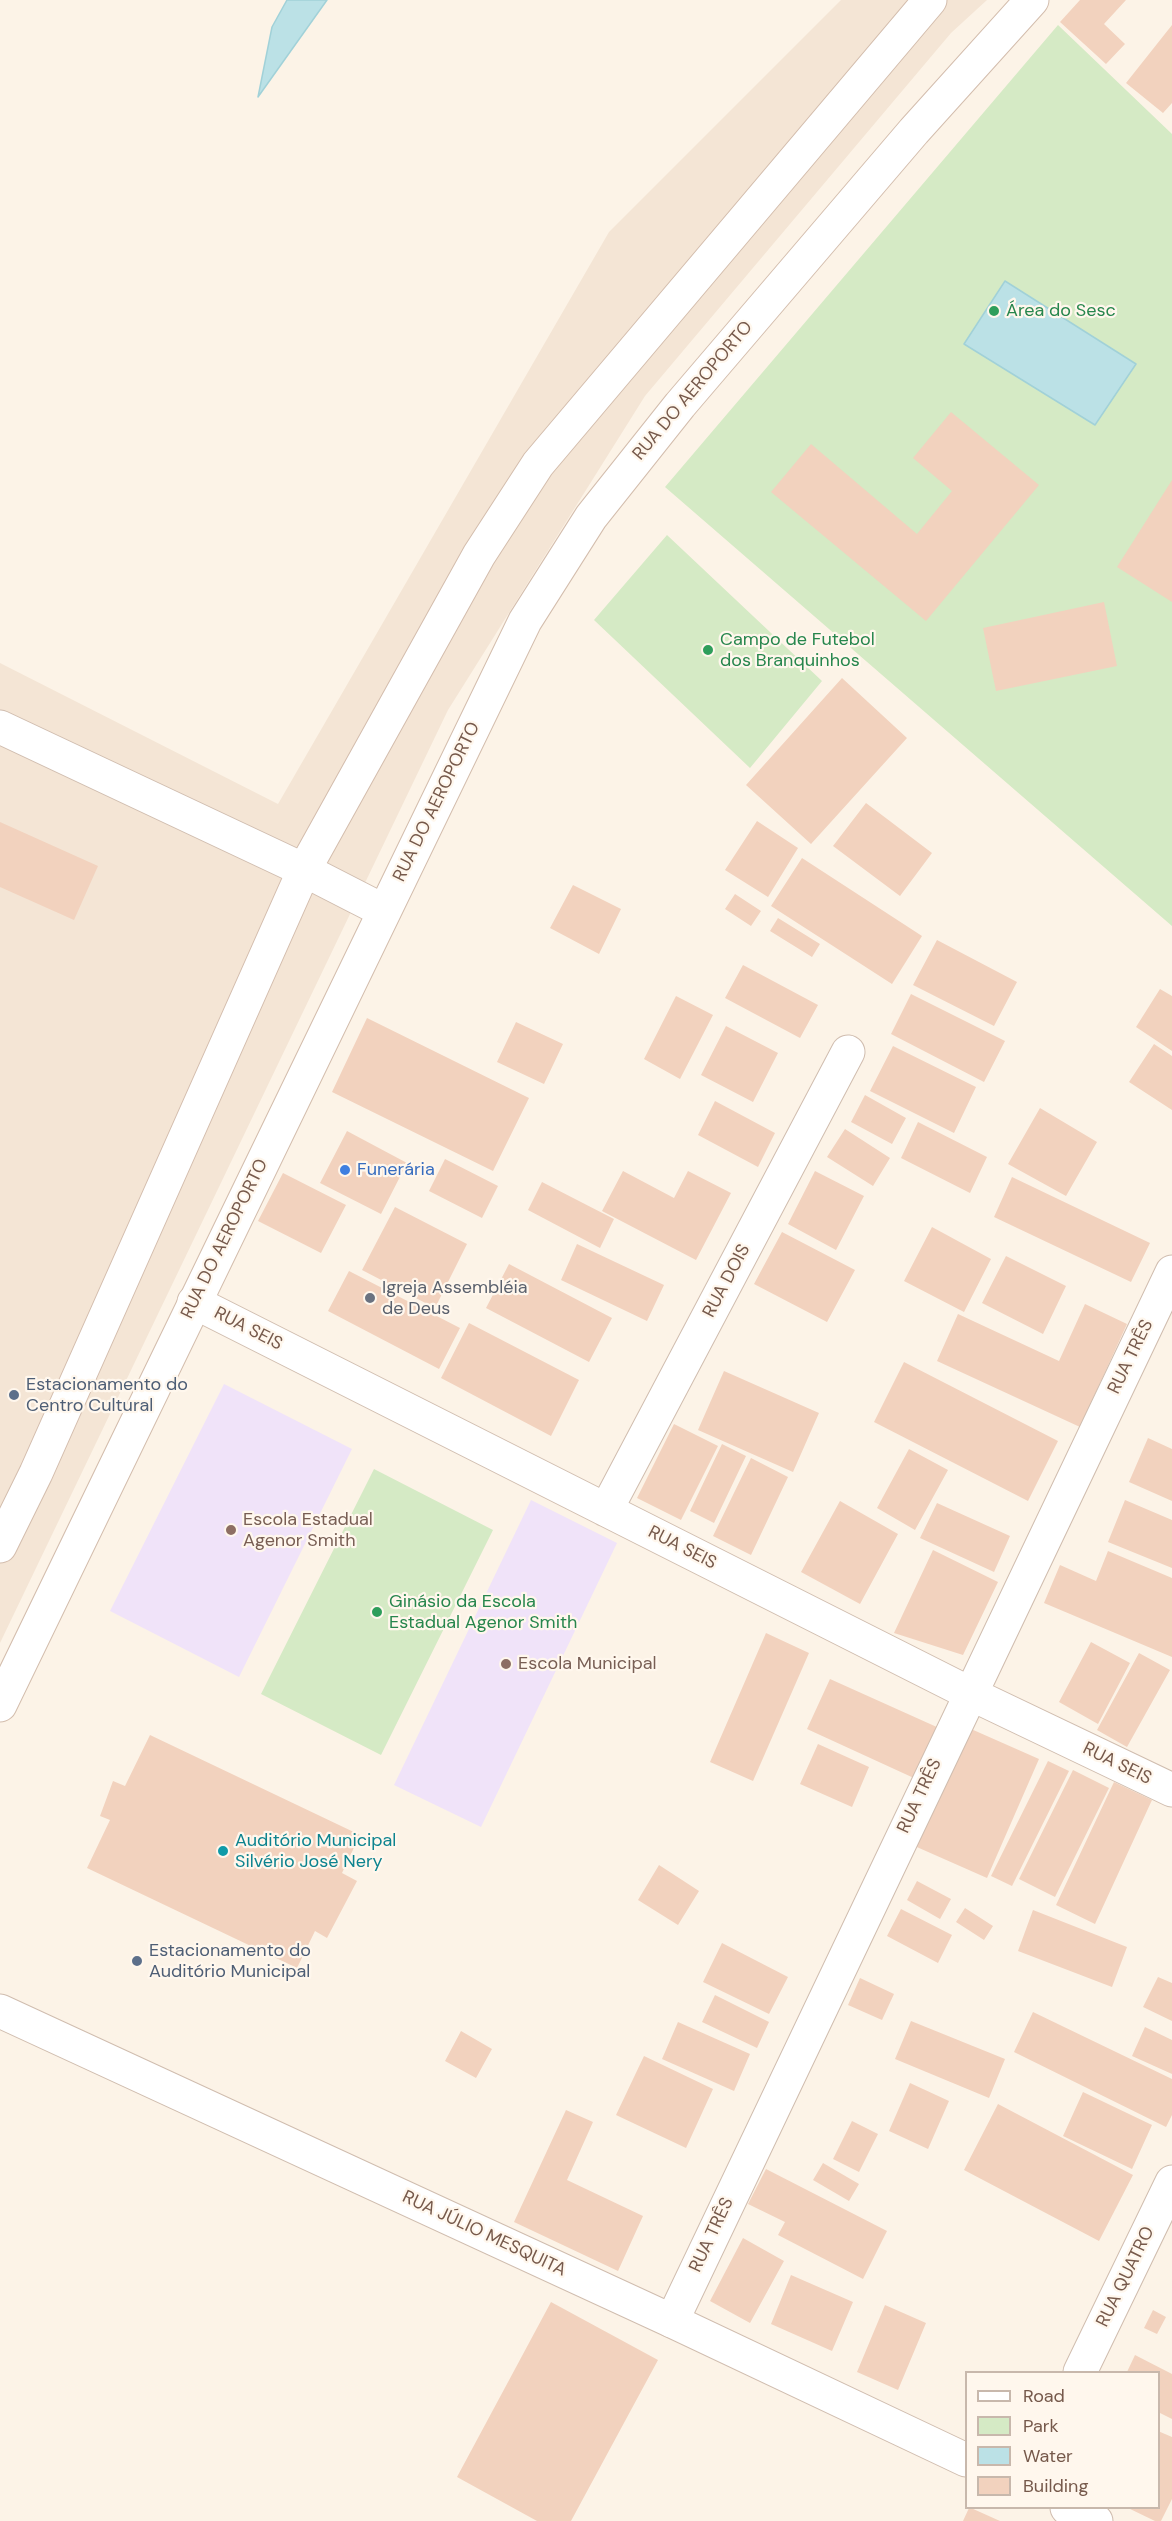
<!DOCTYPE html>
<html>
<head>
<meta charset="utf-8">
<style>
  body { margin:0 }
  #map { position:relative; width:1172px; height:2521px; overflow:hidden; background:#fcf3e7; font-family:"DM Sans",sans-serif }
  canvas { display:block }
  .legend { position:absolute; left:965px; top:2371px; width:195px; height:138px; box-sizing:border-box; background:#fff7ed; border:2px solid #c8b8ac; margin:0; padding:8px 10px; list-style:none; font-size:18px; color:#76594b }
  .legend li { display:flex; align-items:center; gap:12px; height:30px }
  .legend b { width:30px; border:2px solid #c8b8ac }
</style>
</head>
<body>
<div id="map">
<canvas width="1172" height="2521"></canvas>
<ul class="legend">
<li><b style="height:8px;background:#fff"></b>Road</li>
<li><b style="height:16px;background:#d5eac5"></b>Park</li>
<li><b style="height:16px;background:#bbe1e6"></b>Water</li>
<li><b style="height:16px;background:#f2d2be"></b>Building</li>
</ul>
</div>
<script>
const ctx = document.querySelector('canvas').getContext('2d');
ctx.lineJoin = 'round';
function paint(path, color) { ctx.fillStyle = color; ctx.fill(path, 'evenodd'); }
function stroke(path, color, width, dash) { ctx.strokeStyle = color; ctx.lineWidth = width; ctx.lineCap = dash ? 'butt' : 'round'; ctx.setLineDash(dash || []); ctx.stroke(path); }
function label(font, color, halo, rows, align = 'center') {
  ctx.font = font + ' "DM Sans",sans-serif'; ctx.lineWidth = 4.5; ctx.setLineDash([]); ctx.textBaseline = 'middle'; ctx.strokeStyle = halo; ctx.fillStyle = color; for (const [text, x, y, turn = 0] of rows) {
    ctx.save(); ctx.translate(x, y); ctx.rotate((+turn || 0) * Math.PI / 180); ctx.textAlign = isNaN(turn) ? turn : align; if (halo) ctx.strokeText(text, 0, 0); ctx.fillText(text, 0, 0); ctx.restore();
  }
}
paint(new Path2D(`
  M 841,0 L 987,0 L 951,33 L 645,396 L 448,710 L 0,1643 L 0,663 L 278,804 L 609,232 Z`), '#f4e5d5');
paint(new Path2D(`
  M 224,1384 L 352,1449 L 239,1677 L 110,1611 Z
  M 531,1500 L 617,1543 L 481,1827 L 394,1785 Z`), '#f0e3f9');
paint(new Path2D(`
  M 1058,25 L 1172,134 L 1172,926 L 665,487 Z
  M 667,535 L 822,681 L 750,768 L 594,620 Z
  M 374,1469 L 493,1530 L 381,1755 L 261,1694 Z`), '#d5eac5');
const water = new Path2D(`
  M 287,0 L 327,0 L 258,97 L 272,27 Z
  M 1005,281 L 1136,364 L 1095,425 L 964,344 Z`);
paint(water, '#bbe1e6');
stroke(water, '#a1d1d8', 1.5);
paint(new Path2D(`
  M 1080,0 L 1126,0 L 1104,24 L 1125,44 L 1106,64 L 1060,22 Z
  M 1172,25 L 1172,103 L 1163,113 L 1126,83 Z
  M 951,412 L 1039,485 L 926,621 L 771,492 L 811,444 L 917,534 L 952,491 L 913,458 Z
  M 1172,480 L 1172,602 L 1117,567 Z
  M 1104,602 L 1117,666 L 996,691 L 983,628 Z
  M 842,678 L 907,738 L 811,844 L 746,785 Z
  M 866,803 L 932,853 L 900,896 L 833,846 Z
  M 757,821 L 798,848 L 768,897 L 725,870 Z
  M 0,822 L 98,866 L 74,920 L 0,887 Z
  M 802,858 L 922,936 L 892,984 L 771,906 Z
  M 573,885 L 621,909 L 599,954 L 550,928 Z
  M 735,894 L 761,911 L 751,926 L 725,909 Z
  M 778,918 L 820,944 L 812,957 L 770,931 Z
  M 937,940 L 1017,982 L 994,1026 L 913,985 Z
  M 743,965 L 818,1005 L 800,1038 L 725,998 Z
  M 1160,989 L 1172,996 L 1172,1051 L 1136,1027 Z
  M 911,994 L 1005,1041 L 984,1082 L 891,1034 Z
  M 676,996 L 713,1015 L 680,1079 L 644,1059 Z
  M 367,1018 L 529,1098 L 493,1171 L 332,1092 Z
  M 516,1022 L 563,1044 L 544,1084 L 497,1062 Z
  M 726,1026 L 778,1053 L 753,1102 L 701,1075 Z
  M 1154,1044 L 1172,1056 L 1172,1110 L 1129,1082 Z
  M 893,1046 L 976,1087 L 954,1133 L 870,1091 Z
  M 865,1095 L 906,1118 L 892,1144 L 851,1122 Z
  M 715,1101 L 775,1133 L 758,1167 L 698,1135 Z
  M 1040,1108 L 1097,1142 L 1066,1196 L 1008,1164 Z
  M 918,1122 L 987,1157 L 970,1193 L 901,1158 Z
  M 845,1129 L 890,1158 L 873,1186 L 827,1157 Z
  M 347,1131 L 407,1163 L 381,1214 L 320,1183 Z
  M 445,1159 L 498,1186 L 482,1218 L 429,1191 Z
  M 623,1171 L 674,1198 L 688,1171 L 731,1193 L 696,1260 L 602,1211 Z
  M 815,1171 L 864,1196 L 836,1250 L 788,1224 Z
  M 283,1173 L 346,1205 L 321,1253 L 258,1221 Z
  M 1012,1177 L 1150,1243 L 1131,1282 L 994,1217 Z
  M 542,1182 L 614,1219 L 600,1248 L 528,1210 Z
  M 395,1207 L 467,1244 L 435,1308 L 362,1270 Z
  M 932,1227 L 991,1259 L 964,1312 L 904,1281 Z
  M 782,1232 L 855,1270 L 827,1322 L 754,1284 Z
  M 577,1244 L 664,1285 L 647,1321 L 561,1280 Z
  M 1006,1256 L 1066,1286 L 1043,1334 L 982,1303 Z
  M 509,1264 L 612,1318 L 589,1362 L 486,1308 Z
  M 349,1271 L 460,1328 L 439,1369 L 328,1311 Z
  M 1085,1304 L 1127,1324 L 1080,1427 L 937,1361 L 958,1314 L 1059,1361 Z
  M 469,1323 L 579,1380 L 551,1436 L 441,1378 Z
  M 904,1362 L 1058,1441 L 1028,1501 L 874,1422 Z
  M 724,1371 L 819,1413 L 793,1472 L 698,1430 Z
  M 674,1424 L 718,1446 L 681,1520 L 637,1498 Z
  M 1148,1438 L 1172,1449 L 1172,1501 L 1129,1482 Z
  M 722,1444 L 746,1456 L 714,1523 L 690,1511 Z
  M 909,1449 L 948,1470 L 915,1530 L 877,1508 Z
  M 751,1458 L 788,1477 L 751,1555 L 713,1536 Z
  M 1125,1500 L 1172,1520 L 1172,1568 L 1108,1542 Z
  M 840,1501 L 898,1534 L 860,1604 L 801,1572 Z
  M 937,1503 L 1010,1536 L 994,1572 L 920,1538 Z
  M 933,1550 L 998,1582 L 963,1655 L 894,1633 Z
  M 1108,1551 L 1172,1578 L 1172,1657 L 1044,1603 L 1060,1565 L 1096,1581 Z
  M 766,1633 L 809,1653 L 753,1781 L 710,1762 Z
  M 1091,1642 L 1130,1663 L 1098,1724 L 1059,1702 Z
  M 1139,1653 L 1170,1670 L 1127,1747 L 1097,1730 Z
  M 830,1679 L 939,1728 L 916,1779 L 807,1729 Z
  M 962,1725 L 1039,1759 L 987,1878 L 910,1844 Z
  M 150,1735 L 360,1835 L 342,1873 L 357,1881 L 327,1938 L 315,1931 L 297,1968 L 87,1868 L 110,1820 L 100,1816 L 113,1781 L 125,1786 Z
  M 818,1744 L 869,1767 L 852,1807 L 800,1784 Z
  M 1048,1761 L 1069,1771 L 1012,1886 L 991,1876 Z
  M 1073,1770 L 1109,1788 L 1055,1897 L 1019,1879 Z
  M 1114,1782 L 1152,1800 L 1095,1924 L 1056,1905 Z
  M 659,1865 L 699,1891 L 678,1925 L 638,1900 Z
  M 917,1881 L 951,1899 L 940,1919 L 907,1900 Z
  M 965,1908 L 993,1926 L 984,1940 L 956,1922 Z
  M 901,1909 L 952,1935 L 938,1963 L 887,1936 Z
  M 1033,1910 L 1127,1947 L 1112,1987 L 1018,1951 Z
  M 722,1943 L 788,1977 L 769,2014 L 703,1982 Z
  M 1158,1977 L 1172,1983 L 1172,2021 L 1143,2007 Z
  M 860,1978 L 894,1994 L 882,2020 L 848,2005 Z
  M 715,1995 L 769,2022 L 757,2048 L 702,2022 Z
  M 1033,2012 L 1172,2079 L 1172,2115 L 1166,2127 L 1014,2052 Z
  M 911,2021 L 1005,2059 L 989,2098 L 895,2059 Z
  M 678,2022 L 750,2054 L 734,2091 L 662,2059 Z
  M 1145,2027 L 1172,2040 L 1172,2074 L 1132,2056 Z
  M 461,2031 L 492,2049 L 476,2078 L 445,2061 Z
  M 644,2056 L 713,2089 L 686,2148 L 616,2115 Z
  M 910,2083 L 949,2101 L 928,2149 L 889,2131 Z
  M 1083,2092 L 1152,2125 L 1132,2169 L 1063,2136 Z
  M 998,2104 L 1133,2175 L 1099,2241 L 964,2170 Z
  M 566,2110 L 593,2122 L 567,2180 L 643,2216 L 618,2271 L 514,2222 Z
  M 852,2121 L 878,2134 L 859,2172 L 833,2159 Z
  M 823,2163 L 859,2184 L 849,2201 L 813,2180 Z
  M 766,2169 L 887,2231 L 863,2279 L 778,2235 L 785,2222 L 748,2204 Z
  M 743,2238 L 784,2261 L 750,2323 L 710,2301 Z
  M 791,2275 L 853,2302 L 832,2351 L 771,2324 Z
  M 551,2302 L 658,2360 L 571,2521 L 537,2521 L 457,2477 Z
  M 885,2305 L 926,2323 L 898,2390 L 857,2372 Z
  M 1153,2310 L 1166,2317 L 1157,2334 L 1144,2328 Z
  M 1135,2355 L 1172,2374 L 1172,2419 L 1158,2412 L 1158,2372 L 1127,2372 Z
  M 1158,2431 L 1172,2437 L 1172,2499 L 1161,2521 L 1155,2521 L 1128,2508 L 1158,2508 Z
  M 969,2508 L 971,2508 L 1000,2521 L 963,2521 Z`), '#f2d2be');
const minor = new Path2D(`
  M 194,1302 L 969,1693 L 1172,1790
  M 606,1510 L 848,1052
  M 672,2321 L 1172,1272
  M 1080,2372 L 1172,2182`);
const tertiary = new Path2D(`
  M 0,727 L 304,870 L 384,911
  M 0,2011 L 672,2321 L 966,2460
  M 1067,2508 L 1096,2521`);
const secondary = new Path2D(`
  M 0,1546 L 36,1473 L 304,870 L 479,555 L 538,464 L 930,0
  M 0,1705 L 525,621 L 591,517 L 680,405 L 914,131 L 1032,0`);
stroke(minor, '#d0bdaf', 35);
stroke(tertiary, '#d0bdaf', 35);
stroke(secondary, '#d3bdad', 35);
stroke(minor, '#fff', 33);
stroke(tertiary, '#fff', 33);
stroke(secondary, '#fff', 33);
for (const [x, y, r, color] of [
  [994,311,6,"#2e9e5b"],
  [708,650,6,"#2e9e5b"],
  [345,1170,6,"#3f7fe0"],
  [370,1298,6,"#6b7280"],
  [14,1395,6,"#5c6f8a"],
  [231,1530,6,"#8d6e63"],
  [377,1612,6,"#2e9e5b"],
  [506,1664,6,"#8d6e63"],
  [223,1851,6,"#0f9aa8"],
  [137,1961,6,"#5c6f8a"]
]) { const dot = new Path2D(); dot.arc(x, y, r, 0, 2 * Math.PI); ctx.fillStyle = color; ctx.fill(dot); stroke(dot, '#fff7ed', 2); }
label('18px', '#27864d', '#fff7ed', [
  ["Área do Sesc",1006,311],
  ["Campo de Futebol",720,640],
  ["dos Branquinhos",720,661],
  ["Ginásio da Escola",389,1602],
  ["Estadual Agenor Smith",389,1623]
], 'left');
label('18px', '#76594b', '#fff7ed', [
  ["RUA DO AEROPORTO",693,391,-50],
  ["RUA DO AEROPORTO",437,802,-64],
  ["RUA DO AEROPORTO",225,1239,-64],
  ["RUA DOIS",727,1281,-62],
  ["RUA SEIS",248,1329,27],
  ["RUA TRÊS",1131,1357,-64],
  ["RUA SEIS",682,1548,27],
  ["RUA SEIS",1117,1764,26],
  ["RUA TRÊS",920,1796,-65],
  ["RUA JÚLIO MESQUITA",484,2234,25],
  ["RUA TRÊS",712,2235,-65],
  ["RUA QUATRO",1126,2277,-64]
]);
label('18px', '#366cbe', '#fff7ed', [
  ["Funerária",357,1170]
], 'left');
label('18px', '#5b616d', '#fff7ed', [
  ["Igreja Assembléia",382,1288],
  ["de Deus",382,1309]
], 'left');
label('18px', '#4e5e75', '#fff7ed', [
  ["Estacionamento do",26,1385],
  ["Centro Cultural",26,1406],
  ["Estacionamento do",149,1951],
  ["Auditório Municipal",149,1972]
], 'left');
label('18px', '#785e54', '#fff7ed', [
  ["Escola Estadual",243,1520],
  ["Agenor Smith",243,1541],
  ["Escola Municipal",518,1664]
], 'left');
label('18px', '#0d838f', '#fff7ed', [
  ["Auditório Municipal",235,1841],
  ["Silvério José Nery",235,1862]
], 'left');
</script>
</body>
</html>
